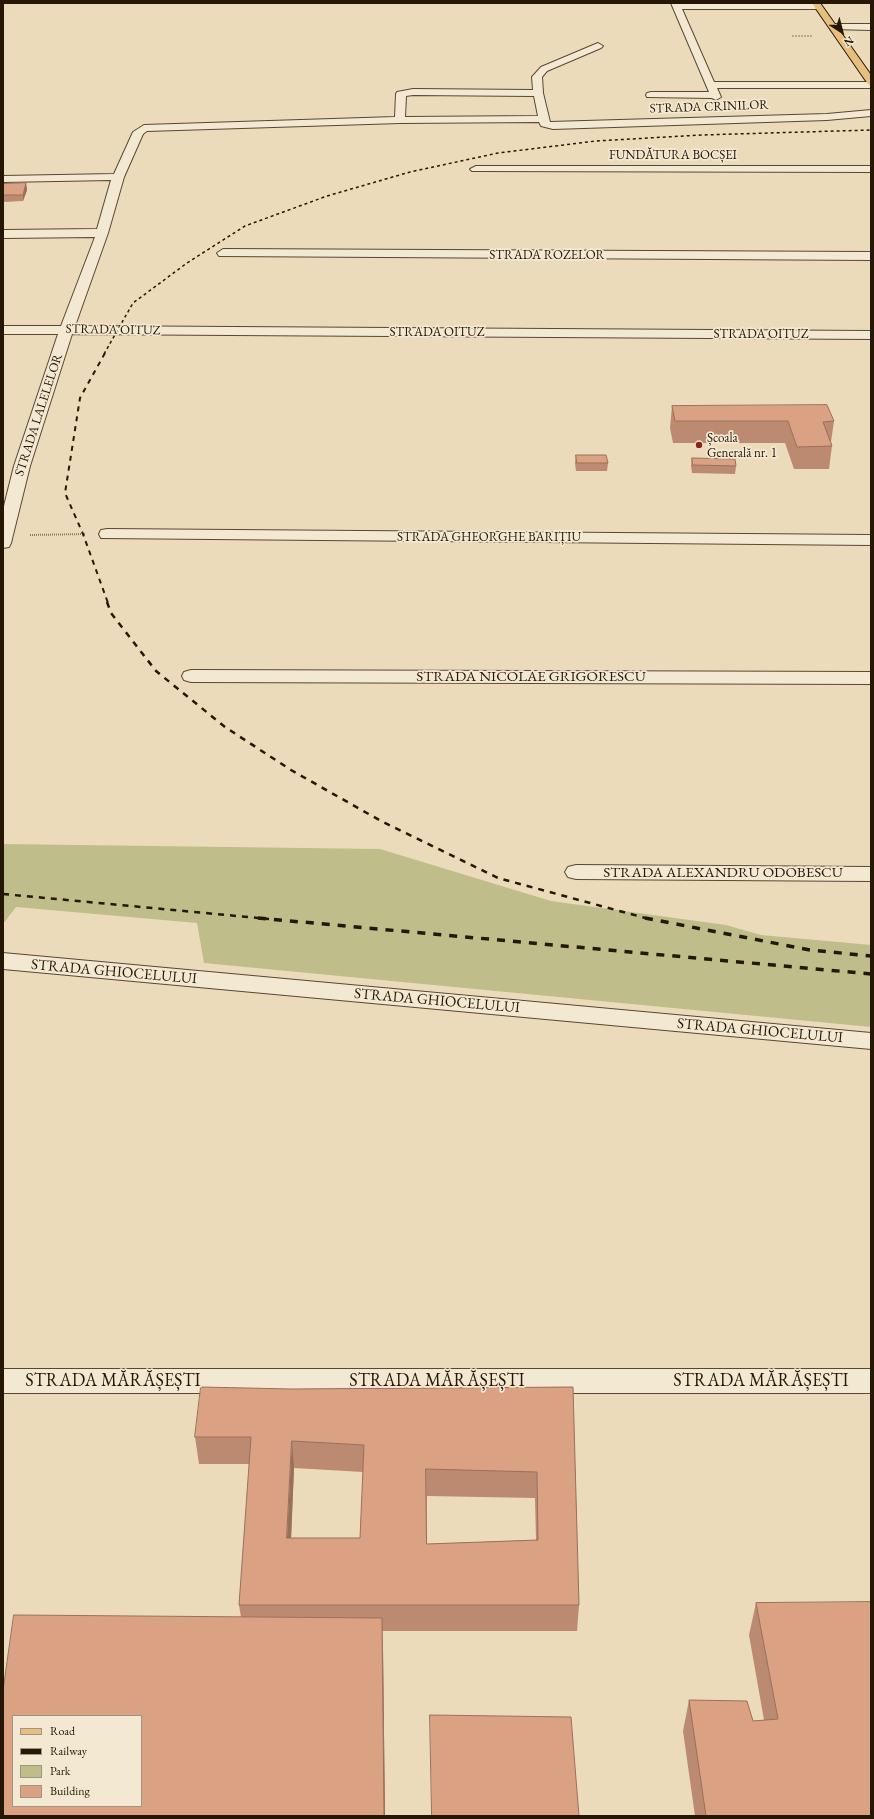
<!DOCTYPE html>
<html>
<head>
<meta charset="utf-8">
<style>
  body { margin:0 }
  #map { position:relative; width:874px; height:1819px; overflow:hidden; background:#ecdbba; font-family:"EB Garamond",serif }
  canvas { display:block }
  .frame { position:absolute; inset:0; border:4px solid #261705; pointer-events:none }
  .legend { position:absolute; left:12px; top:1715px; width:130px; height:92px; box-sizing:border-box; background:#f3e8d2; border:1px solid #a19480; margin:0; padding:5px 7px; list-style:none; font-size:12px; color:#261705 }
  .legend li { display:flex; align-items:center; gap:8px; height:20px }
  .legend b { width:20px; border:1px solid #a19480 }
  .north { position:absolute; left:822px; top:12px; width:40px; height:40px; -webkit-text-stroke:3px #f3e8d2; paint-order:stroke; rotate:144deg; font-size:11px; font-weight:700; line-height:16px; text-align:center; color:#261705 }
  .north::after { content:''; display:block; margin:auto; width:14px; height:18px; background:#261705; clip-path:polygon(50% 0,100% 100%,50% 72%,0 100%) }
</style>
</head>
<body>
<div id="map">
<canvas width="874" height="1819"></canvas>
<div class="frame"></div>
<ul class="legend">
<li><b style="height:5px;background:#e6be7d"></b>Road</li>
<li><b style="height:5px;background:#261705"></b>Railway</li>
<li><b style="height:11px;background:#bfbe8b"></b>Park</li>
<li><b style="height:11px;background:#daa182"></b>Building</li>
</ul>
<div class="north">N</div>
</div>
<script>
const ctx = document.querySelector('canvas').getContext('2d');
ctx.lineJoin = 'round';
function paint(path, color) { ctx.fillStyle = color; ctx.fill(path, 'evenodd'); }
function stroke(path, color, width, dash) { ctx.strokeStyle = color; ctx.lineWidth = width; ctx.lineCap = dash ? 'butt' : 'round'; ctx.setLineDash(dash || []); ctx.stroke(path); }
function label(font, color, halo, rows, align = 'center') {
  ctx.font = font + ' "EB Garamond",serif'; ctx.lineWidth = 3.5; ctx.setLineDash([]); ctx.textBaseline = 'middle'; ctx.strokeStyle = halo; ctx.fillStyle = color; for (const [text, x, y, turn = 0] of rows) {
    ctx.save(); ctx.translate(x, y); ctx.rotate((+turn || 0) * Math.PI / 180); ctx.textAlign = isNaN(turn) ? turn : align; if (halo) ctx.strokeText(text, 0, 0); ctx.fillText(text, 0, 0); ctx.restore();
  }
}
paint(new Path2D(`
  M 3,844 L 380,849 L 551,901 L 726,925 L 761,935 L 871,945 L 871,1027 L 204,963 L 197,923 L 16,907 L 3,924 Z`), '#bfbe8b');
const minor = new Path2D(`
  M 671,3 L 821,4 L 821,8 L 818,9 L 682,9 L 714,82 L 871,82 L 871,88 L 717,88 L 721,97 L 716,100 L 712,98 L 647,97 L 646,95 L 647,93 L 651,92 L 709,92 Z
  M 834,24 L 871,24 L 871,30 L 831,29 L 829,27 Z
  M 598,43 L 603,46 L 601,48 L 547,71 L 542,77 L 543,93 L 550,122 L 827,114 L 871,110 L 871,116 L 827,120 L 553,129 L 541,126 L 539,122 L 400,123 L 147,131 L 143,134 L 124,177 L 108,233 L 75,326 L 871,331 L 871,339 L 72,334 L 30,466 L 11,543 L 9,547 L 3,548 L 3,510 L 14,466 L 58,334 L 3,334 L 3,326 L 61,326 L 95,237 L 3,238 L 3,230 L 97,229 L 111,180 L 3,182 L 3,176 L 114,174 L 133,132 L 144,125 L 395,117 L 396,94 L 397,92 L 413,89 L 533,90 L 532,77 L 541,67 ZM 413,95 L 534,96 L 538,116 L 405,117 L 406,96 Z
  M 476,166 L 871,166 L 871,172 L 472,171 L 470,169 Z
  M 223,249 L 871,252 L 871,260 L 219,256 L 217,253 Z
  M 107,529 L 871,535 L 871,545 L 101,538 L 99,534 L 101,530 Z
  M 191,670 L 871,672 L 871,684 L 191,682 L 184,680 L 182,676 L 184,672 Z
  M 576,865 L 871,867 L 871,881 L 576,879 L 568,877 L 565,872 L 568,867 Z
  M 3,953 L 871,1033 L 871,1049 L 3,969 Z
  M 3,1369 L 871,1369 L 871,1393 L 3,1393 Z`);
const primary = new Path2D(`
  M 812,3 L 820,3 L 871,75 L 871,85 L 868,84 Z`);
stroke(minor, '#584832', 2);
stroke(primary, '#261705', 2);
stroke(new Path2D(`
  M 792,36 L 813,36`), '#261705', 1, [0.5, 1]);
stroke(new Path2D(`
  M 30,535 L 85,534`), '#261705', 2, [0.5, 1.5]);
paint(minor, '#f3e8d2');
paint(primary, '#e6be7d');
stroke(new Path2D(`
  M 104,354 L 133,303 L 187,263 L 245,226 L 327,196 L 410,172 L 498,153 L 596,141 L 701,135 L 871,130`), '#261705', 1.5, [3, 3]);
stroke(new Path2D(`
  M 105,353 L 80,398 L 65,493 L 83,534 L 108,603`), '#261705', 2, [5, 5]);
stroke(new Path2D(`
  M 107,602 L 111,613 L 156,671 L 225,727 L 291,770 L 381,821 L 498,878 L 649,919
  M 3,894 L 269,919`), '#261705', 2.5, [6, 6]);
stroke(new Path2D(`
  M 258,918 L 871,974
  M 645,918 L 810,950 L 871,956`), '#261705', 3.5, [8, 8]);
paint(new Path2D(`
  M 26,183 L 27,190 L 23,201 L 3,202 L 3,184 Z
  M 672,406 L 834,421 L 831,442 L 832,446 L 829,469 L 794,469 L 785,443 L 673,443 L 670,428 Z
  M 576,455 L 608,463 L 607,471 L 576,471 L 575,463 Z
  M 692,458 L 736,466 L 735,474 L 692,473 L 691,466 Z
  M 573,1387 L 579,1605 L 577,1631 L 382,1631 L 383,1650 L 385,1816 L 3,1816 L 241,1617 L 239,1605 L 250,1464 L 199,1464 L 195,1437 L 292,1389 ZM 294,1468 L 363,1472 L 360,1538 L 291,1538 ZM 427,1496 L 535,1498 L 536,1540 L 427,1544 Z
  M 756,1603 L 871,1816 L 695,1816 L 683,1731 L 689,1700 L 753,1721 L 764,1720 L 749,1635 Z`), '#bb8a70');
paint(new Path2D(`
  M 26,183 L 27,190 L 23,201 L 23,195 Z
  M 292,1441 L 294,1468 L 290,1564 L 287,1538 Z
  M 382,1618 L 383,1650 L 385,1816 L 384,1816 Z`), '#99715b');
const building = new Path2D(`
  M 26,183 L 23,195 L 3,195 L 3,184 Z
  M 827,405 L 834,421 L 823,422 L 832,446 L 797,447 L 788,421 L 675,421 L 672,406 Z
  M 576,455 L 606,455 L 608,463 L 577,463 Z
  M 692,458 L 735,459 L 736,466 L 693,465 Z
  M 201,1387 L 292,1389 L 573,1387 L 579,1605 L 239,1605 L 251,1437 L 195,1437 ZM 292,1441 L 364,1445 L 360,1538 L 287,1538 ZM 426,1469 L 537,1472 L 538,1540 L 427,1544 Z
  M 871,1602 L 871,1816 L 706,1816 L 689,1700 L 747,1701 L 753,1721 L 778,1719 L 756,1603 Z
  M 14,1615 L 382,1618 L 384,1816 L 3,1816 L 3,1691 ZM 13,1716 L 141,1716 L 141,1806 L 13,1806 Z
  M 430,1715 L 571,1717 L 579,1816 L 432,1816 Z`);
paint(building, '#daa182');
stroke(building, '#99715b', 1);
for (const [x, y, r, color] of [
  [699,445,4,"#8f2418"]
]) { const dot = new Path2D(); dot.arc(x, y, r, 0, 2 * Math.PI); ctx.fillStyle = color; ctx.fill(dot); stroke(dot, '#f3e8d2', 1.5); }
label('13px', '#261705', '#f3e8d2', [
  ["STRADA CRINILOR",709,107,-2],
  ["FUNDĂTURA BOCȘEI",673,155],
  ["STRADA ROZELOR",547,255],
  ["STRADA OITUZ",113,330,1],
  ["STRADA OITUZ",437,332],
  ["STRADA OITUZ",761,334],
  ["STRADA LALELELOR",39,415,-72],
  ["STRADA GHEORGHE BARIȚIU",489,537]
]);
label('13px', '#261705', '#f3e8d2', [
  ["Școala",707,438],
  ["Generală nr. 1",707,453]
], 'left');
label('15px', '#261705', '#f3e8d2', [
  ["STRADA NICOLAE GRIGORESCU",531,677],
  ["STRADA ALEXANDRU ODOBESCU",723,873],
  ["STRADA GHIOCELULUI",114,972,5],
  ["STRADA GHIOCELULUI",437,1001,5],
  ["STRADA GHIOCELULUI",760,1031,5]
]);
label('18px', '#261705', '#f3e8d2', [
  ["STRADA MĂRĂȘEȘTI",113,1381],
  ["STRADA MĂRĂȘEȘTI",437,1381],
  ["STRADA MĂRĂȘEȘTI",761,1381]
]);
</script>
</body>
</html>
